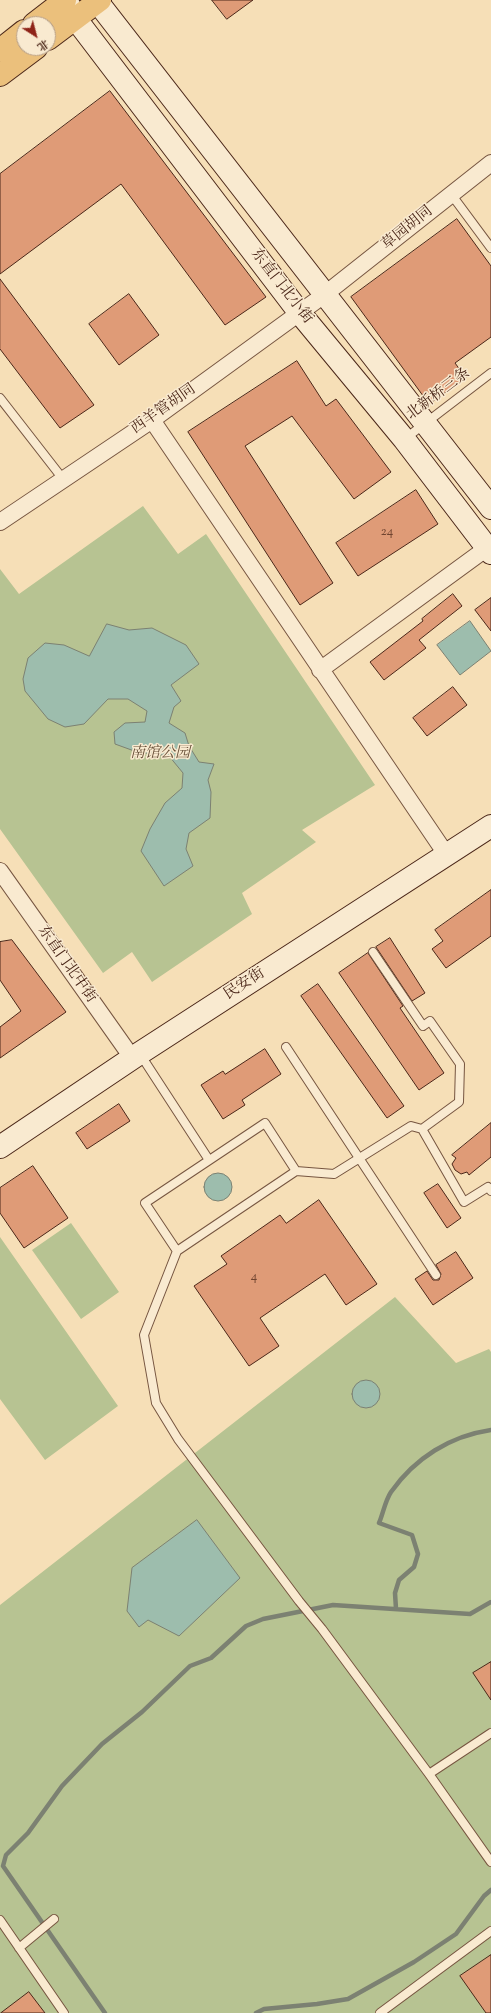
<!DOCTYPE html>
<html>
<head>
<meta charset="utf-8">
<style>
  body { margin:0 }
  #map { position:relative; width:491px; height:2013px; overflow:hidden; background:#f6dfb7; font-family:"Sorts Mill Goudy","Noto Serif SC",serif }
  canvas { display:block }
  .north { position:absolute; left:16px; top:16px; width:40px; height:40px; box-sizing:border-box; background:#f9ead0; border:1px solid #b39c87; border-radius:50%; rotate:144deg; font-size:11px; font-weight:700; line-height:16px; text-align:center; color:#4b2719 }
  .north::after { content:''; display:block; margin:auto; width:14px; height:18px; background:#8f2418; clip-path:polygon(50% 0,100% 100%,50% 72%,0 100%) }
</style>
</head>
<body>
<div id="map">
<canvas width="491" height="2013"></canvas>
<div class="north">北</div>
</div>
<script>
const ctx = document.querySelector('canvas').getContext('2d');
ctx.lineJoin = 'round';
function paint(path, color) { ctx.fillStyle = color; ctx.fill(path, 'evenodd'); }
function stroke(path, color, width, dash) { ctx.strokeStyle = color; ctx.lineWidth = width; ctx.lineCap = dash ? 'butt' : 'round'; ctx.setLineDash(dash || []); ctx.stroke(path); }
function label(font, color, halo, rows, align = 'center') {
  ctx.font = font + ' "Sorts Mill Goudy","Noto Serif SC",serif'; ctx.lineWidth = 3; ctx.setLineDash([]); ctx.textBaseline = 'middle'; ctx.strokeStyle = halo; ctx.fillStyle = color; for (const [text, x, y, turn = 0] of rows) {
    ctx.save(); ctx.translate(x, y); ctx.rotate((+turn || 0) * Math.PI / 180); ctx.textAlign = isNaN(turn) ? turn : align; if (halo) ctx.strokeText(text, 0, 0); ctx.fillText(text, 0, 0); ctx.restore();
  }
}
paint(new Path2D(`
  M 143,506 L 178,554 L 206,534 L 375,785 L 302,830 L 316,842 L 242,893 L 252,914 L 152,982 L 132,952 L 103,973 L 0,829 L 0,569 L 19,594 Z
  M 71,1223 L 119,1292 L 81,1319 L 32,1250 Z
  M 0,1237 L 118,1406 L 45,1460 L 0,1399 Z
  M 395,1297 L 456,1363 L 489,1349 L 491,1352 L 491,2013 L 0,2013 L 0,1605 Z`), '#b7c392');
const water = new Path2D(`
  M 470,621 L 491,651 L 460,675 L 437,645 Z
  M 107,624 L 129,630 L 152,628 L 186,645 L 199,664 L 171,685 L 181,701 L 174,707 L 169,723 L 185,733 L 189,746 L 199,762 L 214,764 L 208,780 L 211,792 L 210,818 L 189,833 L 186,849 L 193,866 L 164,886 L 141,851 L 150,829 L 165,803 L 182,788 L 183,773 L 169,756 L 137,752 L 115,744 L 114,732 L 125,723 L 145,722 L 147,711 L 128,699 L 108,699 L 84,724 L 65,727 L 48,719 L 25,691 L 23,679 L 28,658 L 45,643 L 64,645 L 89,656 Z
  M204 1187a14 14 0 1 1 28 0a14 14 0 1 1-28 0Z
  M352 1394a14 14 0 1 1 28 0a14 14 0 1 1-28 0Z
  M 197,1520 L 240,1578 L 179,1636 L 148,1620 L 139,1627 L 127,1611 L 132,1568 Z`);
paint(water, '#9dbdad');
stroke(water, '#7c8172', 1);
stroke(new Path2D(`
  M 396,1609 L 395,1593 L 399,1580 L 414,1567 L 418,1554 L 412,1535 L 379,1523 C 383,1514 385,1501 391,1492 C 415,1458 450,1436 491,1430
  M 105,2013 L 3,1866 L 6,1855 L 28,1833 L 62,1786 L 102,1744 L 142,1712 L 190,1666 L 211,1658 L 246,1626 L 263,1619 L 333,1605 L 470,1614 L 491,1602
  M 256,2013 L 264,2009 L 317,2004 L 348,1999 L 414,1962 L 456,1934 L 484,1896 L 491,1890`), '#7c8172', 4.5);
const building = new Path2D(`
  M 212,0 L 253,0 L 227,19 Z
  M 110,91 L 266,297 L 225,325 L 121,184 L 0,274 L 0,174 Z
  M 457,219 L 491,266 L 491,337 L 455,363 L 466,378 L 429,404 L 351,297 Z
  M 0,279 L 94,405 L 60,428 L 0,349 Z
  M 129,294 L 159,335 L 119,365 L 89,324 Z
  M 297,361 L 326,406 L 336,399 L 391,472 L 354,499 L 292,416 L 245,446 L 333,583 L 300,605 L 188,432 Z
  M 416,490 L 438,524 L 358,576 L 336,543 Z
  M 453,594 L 462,606 L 419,640 L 426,648 L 384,680 L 370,662 L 423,621 L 422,619 Z
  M 491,598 L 491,631 L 475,610 Z
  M 453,687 L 467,705 L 427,736 L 413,718 Z
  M 491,890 L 491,936 L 446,968 L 432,949 L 443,941 L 435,930 Z
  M 390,938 L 425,993 L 412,1001 L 376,947 Z
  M 12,940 L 66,1012 L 0,1058 L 0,1027 L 21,1011 L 0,980 L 0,942 Z
  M 368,953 L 403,1006 L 400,1008 L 444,1073 L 419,1090 L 339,973 Z
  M 318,984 L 404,1106 L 387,1118 L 301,996 Z
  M 265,1049 L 281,1074 L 242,1100 L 245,1105 L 223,1119 L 201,1085 L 223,1071 L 225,1074 Z
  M 119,1104 L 130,1121 L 87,1149 L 76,1133 Z
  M 491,1123 L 491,1157 L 469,1175 L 467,1172 L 461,1174 L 455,1170 L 452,1164 L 456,1158 L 452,1155 Z
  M 33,1166 L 68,1218 L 24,1248 L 0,1213 L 0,1188 Z
  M 438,1184 L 461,1218 L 447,1228 L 424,1193 Z
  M 319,1200 L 377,1284 L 346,1305 L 325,1274 L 260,1318 L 279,1346 L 249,1366 L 194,1286 L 227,1264 L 221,1256 L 280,1215 L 286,1223 Z
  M 456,1252 L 473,1278 L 433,1305 L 415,1279 L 427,1271 L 433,1280 L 439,1280 L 441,1274 L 436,1265 Z
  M 491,1662 L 491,1700 L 473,1673 Z
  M 491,1955 L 491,2013 L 486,2013 L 460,1976 Z
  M 29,1992 L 45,2013 L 1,2013 Z`);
paint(building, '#df9b77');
stroke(building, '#4b2719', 1);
const lane = new Path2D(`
  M 451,194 L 491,248
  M 0,398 L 63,479
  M 406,438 L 491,373
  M 373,952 L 423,1026 L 430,1021 L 460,1064 L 459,1102 L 422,1129
  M 286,1047 L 436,1275
  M 140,1054 L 209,1160
  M 491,1191 L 488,1187 L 464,1202 L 422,1129 L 411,1126 L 334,1174 L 296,1171 L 177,1251 L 144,1335 L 156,1403 L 178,1439 L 299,1601 L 322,1629 L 429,1774 L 491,1862
  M 177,1251 L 145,1203 L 265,1123 L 296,1171
  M 429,1774 L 491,1733
  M 0,1920 L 64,2013
  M 19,1948 L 54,1919
  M 380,2013 L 491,1931`);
const street = new Path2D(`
  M 152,420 L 446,854
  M 0,522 L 152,420 L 324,295 L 491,163
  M 320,670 L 487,548
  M 0,871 L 133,1059`);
const secondary = new Path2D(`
  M 96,0 L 491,508
  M 67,1 L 75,18 L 299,312 L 404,439 L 491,553
  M 0,1147 L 140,1053 L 491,826`);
const primary = new Path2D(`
  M 34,24 L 65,0
  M 48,39 L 100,0
  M 0,50 L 24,31
  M 0,75 L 36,48`);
stroke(lane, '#765540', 10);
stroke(street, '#765540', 18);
stroke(secondary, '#4b2719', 24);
stroke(primary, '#4b2719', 24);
stroke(lane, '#f9ead0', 8);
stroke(street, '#f9ead0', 16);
stroke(secondary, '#f9ead0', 22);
stroke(primary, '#ebc07c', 22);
label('13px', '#704430', null, [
  ["24",387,533],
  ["4",254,1278]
]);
label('15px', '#4b2719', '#f9ead0', [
  ["草园胡同",408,229,-39],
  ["东直门北小街",281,287,52],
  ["北新桥三条",439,395,-37],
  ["西羊管胡同",164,410,-35],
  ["东直门北中街",66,965,55],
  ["民安街",245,985,-33]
]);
label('italic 15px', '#664e37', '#f9ead0', [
  ["南馆公园",160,754]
]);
</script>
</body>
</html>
